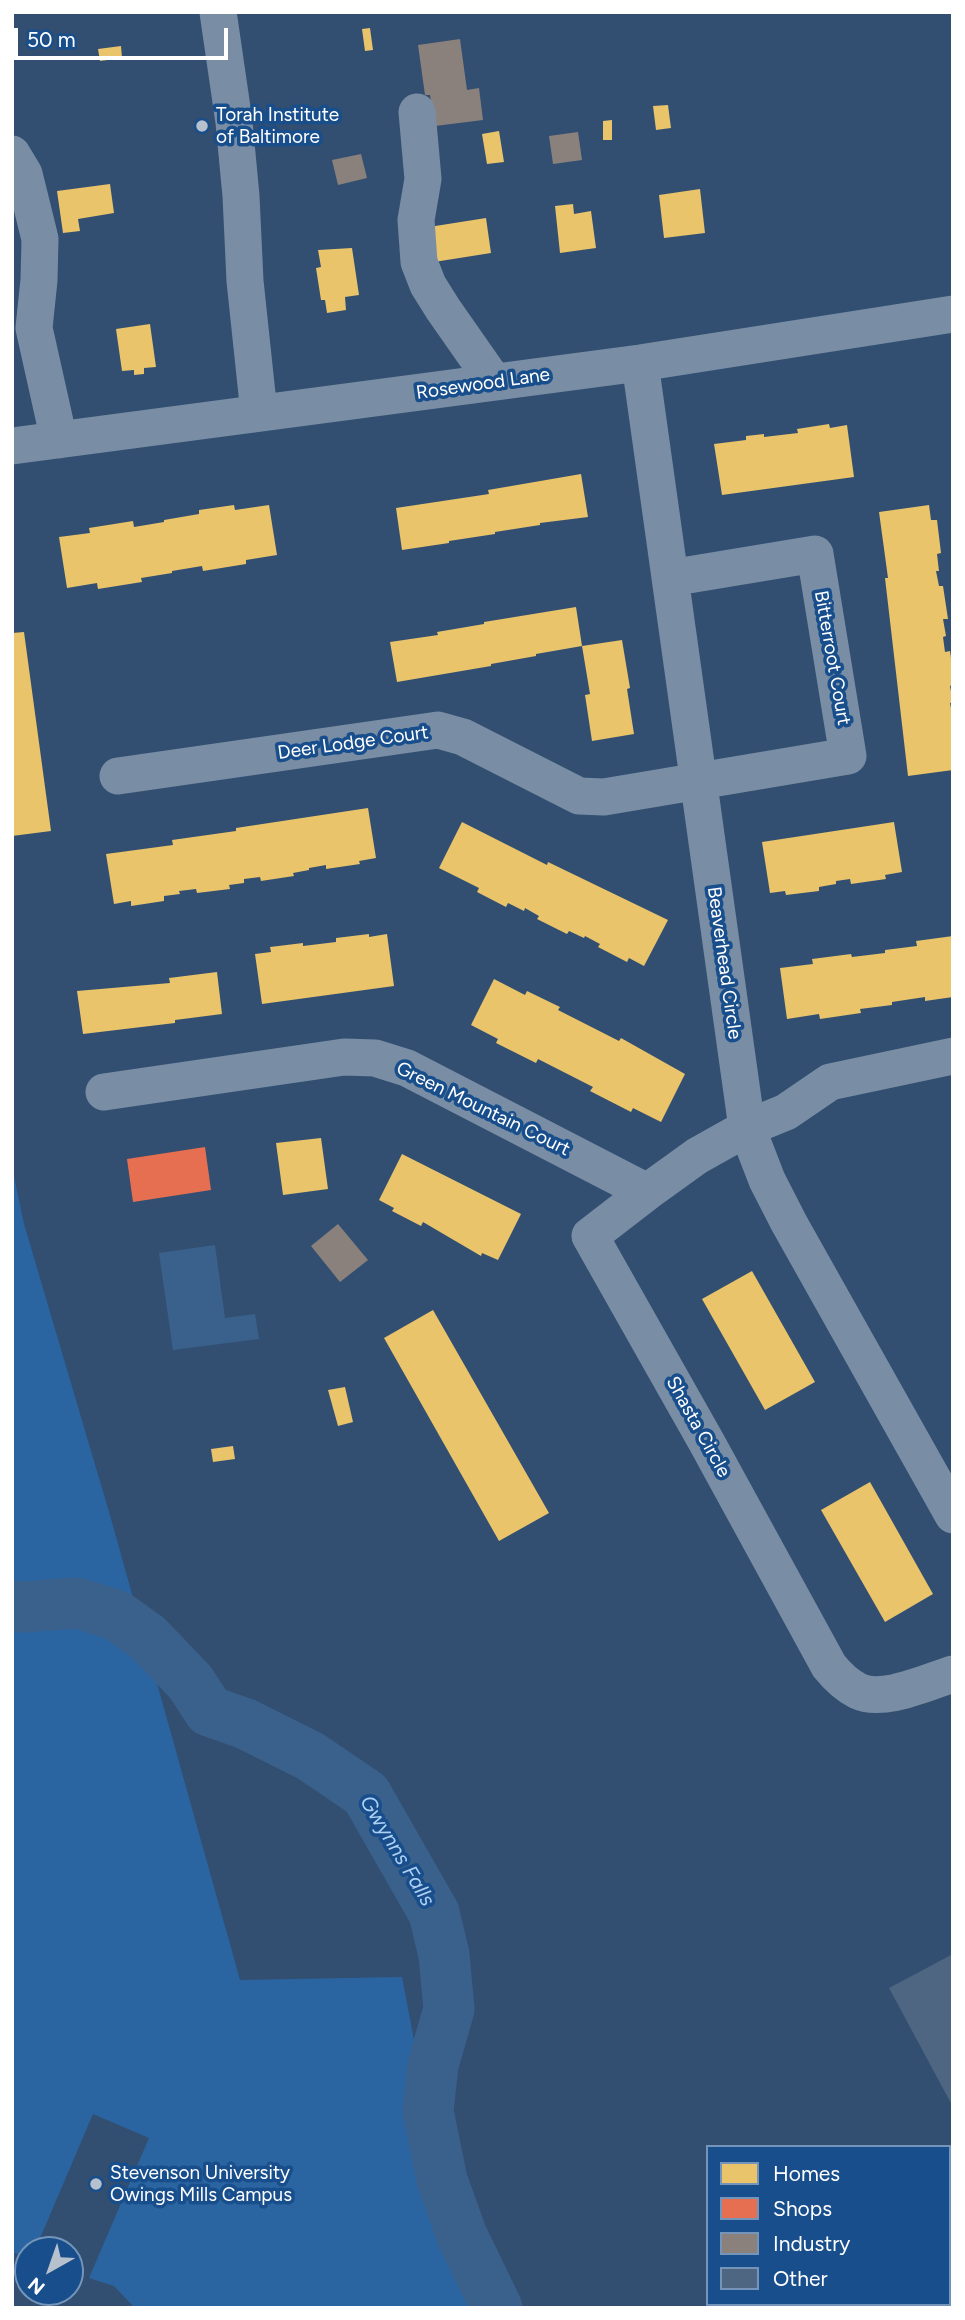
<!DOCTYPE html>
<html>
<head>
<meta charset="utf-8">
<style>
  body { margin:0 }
  #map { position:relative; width:965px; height:2320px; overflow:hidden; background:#324f71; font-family:Figtree,sans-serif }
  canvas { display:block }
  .frame { position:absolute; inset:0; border:14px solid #fff; pointer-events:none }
  .legend { position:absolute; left:706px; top:2145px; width:245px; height:161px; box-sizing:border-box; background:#184e8b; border:2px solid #7495b9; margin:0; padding:9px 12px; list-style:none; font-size:21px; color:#fff }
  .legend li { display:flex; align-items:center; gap:14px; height:35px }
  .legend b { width:35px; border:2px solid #7495b9 }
  .north { position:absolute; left:14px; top:2236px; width:70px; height:70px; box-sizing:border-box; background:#184e8b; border:2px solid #7495b9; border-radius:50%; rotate:220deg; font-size:19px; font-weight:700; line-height:28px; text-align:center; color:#fff }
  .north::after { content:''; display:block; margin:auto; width:24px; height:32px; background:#b7c1cd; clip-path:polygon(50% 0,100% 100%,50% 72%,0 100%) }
  .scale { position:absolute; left:14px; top:28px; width:214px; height:32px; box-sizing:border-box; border:4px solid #fff; border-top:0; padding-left:9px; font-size:21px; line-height:24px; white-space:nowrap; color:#fff; -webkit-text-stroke:5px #184e8b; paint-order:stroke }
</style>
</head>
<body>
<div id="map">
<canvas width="965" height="2320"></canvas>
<div class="frame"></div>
<ul class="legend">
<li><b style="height:19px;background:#e9c46a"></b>Homes</li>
<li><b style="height:19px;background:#e76f51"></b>Shops</li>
<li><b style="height:19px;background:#8a817c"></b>Industry</li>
<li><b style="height:19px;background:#4e6681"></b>Other</li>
</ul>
<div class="north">N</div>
<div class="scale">50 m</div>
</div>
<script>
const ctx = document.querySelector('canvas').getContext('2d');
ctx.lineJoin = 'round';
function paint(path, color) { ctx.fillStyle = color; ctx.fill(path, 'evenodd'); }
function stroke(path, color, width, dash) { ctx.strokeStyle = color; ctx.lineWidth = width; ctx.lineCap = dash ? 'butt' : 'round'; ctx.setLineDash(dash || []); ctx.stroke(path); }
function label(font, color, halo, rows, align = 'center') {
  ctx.font = font + ' Figtree,sans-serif'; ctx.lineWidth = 7; ctx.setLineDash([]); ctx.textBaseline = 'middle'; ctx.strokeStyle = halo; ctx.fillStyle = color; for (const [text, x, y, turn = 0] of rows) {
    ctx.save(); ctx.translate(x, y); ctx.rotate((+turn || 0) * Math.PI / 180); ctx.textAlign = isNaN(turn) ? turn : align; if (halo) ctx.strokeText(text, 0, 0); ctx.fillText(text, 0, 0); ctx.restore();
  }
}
paint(new Path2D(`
  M 12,1167 L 24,1224 L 109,1512 L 240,1980 L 402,1977 L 433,2140 L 472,2272 L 491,2308 L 135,2308 L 114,2286 L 89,2278 L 149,2138 L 93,2114 L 35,2250 L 28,2250 L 28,2258 L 12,2252 Z`), '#2b65a1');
paint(new Path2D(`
  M 215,1245 L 225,1318 L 255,1314 L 259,1339 L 173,1350 L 159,1253 Z`), '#3a618c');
paint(new Path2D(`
  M 370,28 L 373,50 L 365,51 L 362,29 Z
  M 121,46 L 122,58 L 100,61 L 98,49 Z
  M 668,105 L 671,128 L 656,130 L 653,106 Z
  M 612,120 L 612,140 L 603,140 L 603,121 Z
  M 499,131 L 504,162 L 487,164 L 482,134 Z
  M 110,184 L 114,213 L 78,219 L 80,231 L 63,233 L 57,191 Z
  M 700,189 L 705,233 L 664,238 L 659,195 Z
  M 573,204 L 574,214 L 591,211 L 596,248 L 560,253 L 555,206 Z
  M 486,218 L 491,253 L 434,262 L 429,227 Z
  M 352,248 L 359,295 L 345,297 L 346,310 L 327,313 L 325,300 L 321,300 L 316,268 L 321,267 L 318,250 Z
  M 150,324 L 156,367 L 144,368 L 144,374 L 134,375 L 134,370 L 122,371 L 116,329 Z
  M 829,424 L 830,428 L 847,425 L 854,477 L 722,495 L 714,444 L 746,440 L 746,436 L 764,434 L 764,437 L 798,433 L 797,429 Z
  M 581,474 L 588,517 L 540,523 L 540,525 L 495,532 L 495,534 L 449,541 L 449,543 L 402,550 L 396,508 L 489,494 L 488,490 Z
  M 234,505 L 235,510 L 269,505 L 277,555 L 246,560 L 246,564 L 203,571 L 202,566 L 172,571 L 172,573 L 141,578 L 142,582 L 98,589 L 97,583 L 67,588 L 59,537 L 90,533 L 89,528 L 133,521 L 134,527 L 164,522 L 164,520 L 199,514 L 199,510 Z
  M 929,505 L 931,520 L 937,520 L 941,553 L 937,554 L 939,571 L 936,571 L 939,586 L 943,586 L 948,619 L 943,619 L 946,636 L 943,637 L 945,652 L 950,651 L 953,672 L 953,685 L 950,686 L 953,703 L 950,703 L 953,718 L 953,770 L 908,776 L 885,578 L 888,578 L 879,512 Z
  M 576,607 L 582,646 L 536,654 L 536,656 L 491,664 L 491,666 L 397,682 L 390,642 L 438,635 L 437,632 L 484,624 L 484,622 Z
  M 24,632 L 51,831 L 12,836 L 12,633 Z
  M 622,640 L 630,688 L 627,689 L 634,734 L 592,741 L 585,695 L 590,694 L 582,646 Z
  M 368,808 L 376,858 L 359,861 L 360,864 L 326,869 L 326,865 L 309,868 L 309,870 L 293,873 L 294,876 L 261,881 L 260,877 L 244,879 L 244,883 L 229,885 L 230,889 L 197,893 L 196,889 L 179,891 L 180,894 L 164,896 L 164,901 L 131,906 L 131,901 L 114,904 L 106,854 L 173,845 L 172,840 L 236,831 L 236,828 Z
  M 462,822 L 547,865 L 548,862 L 668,920 L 644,966 L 629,958 L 627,962 L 598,947 L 600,944 L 585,936 L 584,938 L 569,931 L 567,934 L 537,919 L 539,916 L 525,908 L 524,911 L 508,903 L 506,907 L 477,892 L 479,888 L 439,868 Z
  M 894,822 L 902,872 L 885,875 L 886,879 L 851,884 L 850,879 L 836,881 L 836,884 L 819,887 L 819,891 L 786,895 L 785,891 L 770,893 L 762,842 Z
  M 369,934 L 369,937 L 387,934 L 394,986 L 262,1004 L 255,954 L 271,952 L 270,947 L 303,943 L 303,946 L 336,942 L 336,938 Z
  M 953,936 L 953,997 L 925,1001 L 925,997 L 892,1002 L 892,1005 L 860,1009 L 861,1013 L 820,1019 L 819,1014 L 787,1019 L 780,968 L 813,964 L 812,959 L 851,954 L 852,957 L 885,953 L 885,950 L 917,946 L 916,941 Z
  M 217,972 L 222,1014 L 175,1020 L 175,1023 L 83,1034 L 77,991 L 170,983 L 169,978 Z
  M 494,979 L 525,995 L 527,991 L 560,1007 L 558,1010 L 619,1041 L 621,1038 L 685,1074 L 661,1122 L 633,1108 L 631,1112 L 590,1091 L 593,1087 L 538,1059 L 536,1063 L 496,1043 L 498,1039 L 471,1025 Z
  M 321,1138 L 328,1189 L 283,1195 L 276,1143 Z
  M 402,1154 L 521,1214 L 498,1260 L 482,1253 L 481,1256 L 423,1222 L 421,1226 L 392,1211 L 394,1208 L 379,1200 Z
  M 752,1271 L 815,1382 L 765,1410 L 702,1299 Z
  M 433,1310 L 549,1513 L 499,1541 L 384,1338 Z
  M 345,1387 L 353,1422 L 338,1426 L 328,1390 Z
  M 233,1446 L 235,1459 L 213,1462 L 211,1449 Z
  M 870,1482 L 933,1594 L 885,1622 L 821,1510 Z`), '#e9c46a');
paint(new Path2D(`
  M 205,1147 L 211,1190 L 133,1202 L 127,1159 Z`), '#e76f51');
paint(new Path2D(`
  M 460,39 L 467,90 L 479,88 L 483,120 L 435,126 L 430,95 L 425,95 L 418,45 Z
  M 578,132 L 582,160 L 553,164 L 549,136 Z
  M 361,154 L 367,178 L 338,185 L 332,160 Z
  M 338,1224 L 368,1260 L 340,1282 L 311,1246 Z`), '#8a817c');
stroke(new Path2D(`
  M 12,1606 L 23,1607 L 77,1603 L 116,1615 L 148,1638 L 191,1683 L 209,1711 L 246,1724 L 310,1756 L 366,1794 L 434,1913 L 444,1955 L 449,2009 L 433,2065 L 428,2111 L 442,2180 L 462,2236 L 497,2308`), '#3a618c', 51);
paint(new Path2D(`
  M 953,1954 L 953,2107 L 889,1988 Z`), '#4e6681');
stroke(new Path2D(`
  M 218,12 L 234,122 L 241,196 L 245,281 L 259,413
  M 417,112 L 423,179 L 416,220 L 419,262 L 428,285 L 443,309 L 494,382
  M 12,154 L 24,174 L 40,239 L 39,280 L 34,328 L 59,440
  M 640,363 L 747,1128 L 767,1180 L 789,1223 L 953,1515
  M 12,446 L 640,363 L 953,314
  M 118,776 L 438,730 L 463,737 L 579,796 L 604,797 L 848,756 L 815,554 L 670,578
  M 953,1056 L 830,1082 L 786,1112 L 747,1128 L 697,1156 L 647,1192 L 590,1236 L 707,1443 L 829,1666 C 837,1676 846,1685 858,1691 C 883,1703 927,1682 953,1674
  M 104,1092 L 344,1057 L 375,1058 L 407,1068 L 647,1192`), '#798ea5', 37);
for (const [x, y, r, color] of [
  [202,126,7,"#b7c1cd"],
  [96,2184,7,"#b7c1cd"]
]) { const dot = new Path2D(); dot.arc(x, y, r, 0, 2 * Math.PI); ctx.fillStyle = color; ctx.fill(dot); stroke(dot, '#184e8b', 2.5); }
label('19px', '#fff', '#184e8b', [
  ["Torah Institute",216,115],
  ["of Baltimore",216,137],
  ["Stevenson University",110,2173],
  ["Owings Mills Campus",110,2195]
], 'left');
label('19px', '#fff', '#184e8b', [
  ["Rosewood Lane",483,384,-8],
  ["Bitterroot Court",832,658,80],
  ["Deer Lodge Court",353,743,-8],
  ["Beaverhead Circle",724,963,82],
  ["Green Mountain Court",483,1109,26],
  ["Shasta Circle",698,1427,61]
]);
label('italic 21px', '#add0f5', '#184e8b', [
  ["Gwynns Falls",397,1851,59]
]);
</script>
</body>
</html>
